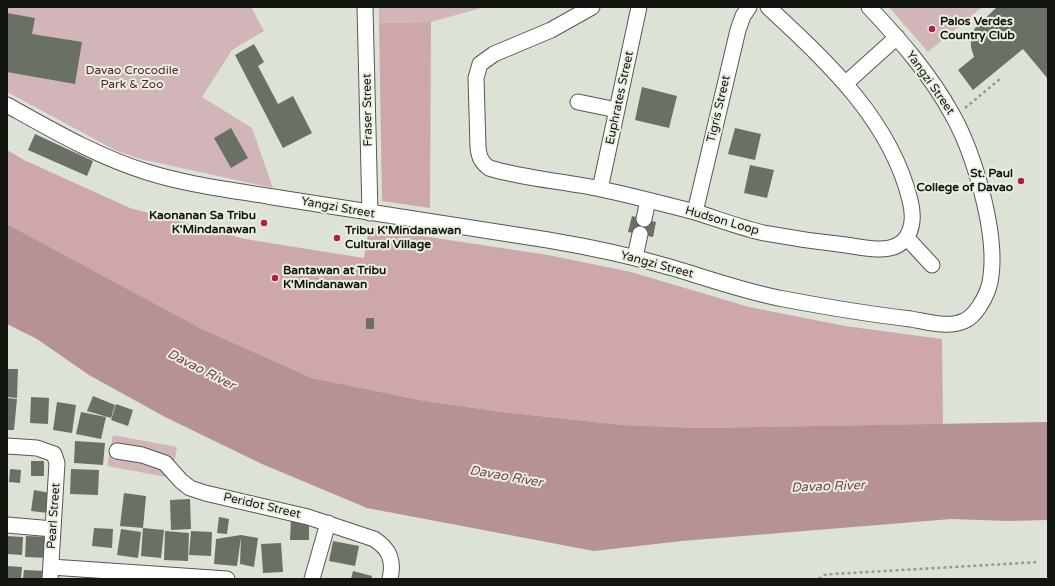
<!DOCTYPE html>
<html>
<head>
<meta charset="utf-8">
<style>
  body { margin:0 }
  #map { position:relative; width:1055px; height:586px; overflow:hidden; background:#dce2d6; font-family:"Varela Round",sans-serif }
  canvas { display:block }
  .frame { position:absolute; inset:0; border:8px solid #131511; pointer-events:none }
</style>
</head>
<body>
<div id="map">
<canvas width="1055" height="586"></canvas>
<div class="frame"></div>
</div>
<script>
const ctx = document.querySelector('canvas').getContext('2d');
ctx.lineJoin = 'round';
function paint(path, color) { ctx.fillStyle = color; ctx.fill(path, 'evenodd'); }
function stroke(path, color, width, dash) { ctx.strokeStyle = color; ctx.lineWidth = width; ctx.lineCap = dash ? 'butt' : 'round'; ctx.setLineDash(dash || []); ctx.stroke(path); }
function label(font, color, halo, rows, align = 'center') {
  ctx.font = font + ' "Varela Round",sans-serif'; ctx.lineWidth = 4; ctx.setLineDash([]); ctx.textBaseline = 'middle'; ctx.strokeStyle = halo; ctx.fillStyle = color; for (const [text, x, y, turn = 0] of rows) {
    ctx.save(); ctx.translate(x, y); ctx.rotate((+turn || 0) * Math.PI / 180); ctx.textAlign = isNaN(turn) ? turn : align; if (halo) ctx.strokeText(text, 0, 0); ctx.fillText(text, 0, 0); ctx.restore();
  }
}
paint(new Path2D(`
  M 7,7 L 251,7 L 264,31 L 232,50 L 202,97 L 252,128 L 273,188 L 140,159 L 115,150 L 7,92 Z
  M 379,7 L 485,7 L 431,22 L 379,23 Z
  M 889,7 L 982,7 L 928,52 Z
  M 113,435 L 177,447 L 172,478 L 107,466 Z`), '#d2b5b8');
paint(new Path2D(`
  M 431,22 L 430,208 L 382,201 L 379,23 Z
  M 7,150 L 24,160 L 130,208 L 245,239 L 364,258 L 369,228 L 548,255 L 631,272 L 749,307 L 845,326 L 942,339 L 943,424 L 700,428 L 622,425 L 503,412 L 425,401 L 312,378 L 200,328 L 7,224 Z`), '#cda7ac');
paint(new Path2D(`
  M 7,224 L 200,328 L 312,378 L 425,401 L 503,412 L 622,425 L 700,428 L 1048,422 L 1048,520 L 1009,521 L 951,519 L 682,541 L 594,551 L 367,508 L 262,464 L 165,417 L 89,375 L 37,339 L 7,324 Z`), '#b69196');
paint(new Path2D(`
  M 997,7 L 1048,7 L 1048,79 L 1023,49 L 973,90 L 958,70 L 974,57 L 971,47 L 971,38 L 975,28 Z
  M 7,13 L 35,18 L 32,34 L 82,42 L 75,84 L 7,72 Z
  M 254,44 L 264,62 L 258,66 L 278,104 L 293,96 L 312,133 L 283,148 L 235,55 Z
  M 642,87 L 677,96 L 669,128 L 635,120 Z
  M 231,128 L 248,158 L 231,168 L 214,138 Z
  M 735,128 L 761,134 L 755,160 L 728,154 Z
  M 35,134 L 93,161 L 87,176 L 28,150 Z
  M 750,165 L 774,170 L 767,198 L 744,193 Z
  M 632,216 L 656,222 L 653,237 L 628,232 Z
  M 366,318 L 374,318 L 374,329 L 366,329 Z
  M 7,369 L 18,369 L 17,398 L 7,397 Z
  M 93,396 L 115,405 L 111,418 L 87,411 Z
  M 31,397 L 49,398 L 48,424 L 30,423 Z
  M 7,398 L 17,399 L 14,430 L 7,430 Z
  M 57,402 L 76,405 L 72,433 L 53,430 Z
  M 116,404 L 133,410 L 128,426 L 111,420 Z
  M 81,412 L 106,417 L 101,439 L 76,434 Z
  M 75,441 L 105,443 L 103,465 L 74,463 Z
  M 31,461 L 44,461 L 44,476 L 31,476 Z
  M 10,469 L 21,470 L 20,483 L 9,482 Z
  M 71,469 L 99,470 L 98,495 L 70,494 Z
  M 34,490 L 50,493 L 48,513 L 31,511 Z
  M 124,493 L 146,496 L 143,528 L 120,526 Z
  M 190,499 L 191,529 L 171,530 L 170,500 Z
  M 219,517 L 229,519 L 227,534 L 217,533 Z
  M 291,519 L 309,519 L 309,540 L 290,540 Z
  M 94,528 L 113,529 L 112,548 L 92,546 Z
  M 143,528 L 164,530 L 161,558 L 141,556 Z
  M 121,529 L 141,532 L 138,558 L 117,555 Z
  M 165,531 L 189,533 L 188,561 L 164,560 Z
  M 191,531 L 212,532 L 211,556 L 189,555 Z
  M 241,535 L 258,538 L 254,567 L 240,564 L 241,537 L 237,566 L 214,564 L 216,539 Z
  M 7,536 L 23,537 L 22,555 L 7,554 Z
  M 26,536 L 51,537 L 50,558 L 25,557 Z
  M 333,541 L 359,546 L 355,566 L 329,561 Z
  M 281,543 L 283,572 L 263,573 L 261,544 Z
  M 7,566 L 22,567 L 21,579 L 7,579 Z
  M 24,570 L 46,571 L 46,579 L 23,579 Z
  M 353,571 L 372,576 L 371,579 L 351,579 Z`), '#6b7066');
const minor = new Path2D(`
  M 365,7 L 370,213
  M 592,7 L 551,30 L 494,54 L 480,64 L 476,78 L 478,147 C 479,157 481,162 489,168 C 525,179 564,181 601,189 C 633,196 664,204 695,212 C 718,219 741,228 764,233 C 791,238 818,242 846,245 C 861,247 884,253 898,245 C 914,236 914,215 910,200 C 890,119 827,62 768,7
  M 846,83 L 897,37
  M 578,102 L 617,110
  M 7,105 C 52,130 98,157 147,172 C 188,185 232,190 273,197 C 365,212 456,225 548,240 C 590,247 632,256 673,268 C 710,279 746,292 784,299 C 826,307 868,314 911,319 C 928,322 948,328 964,321 C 971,318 975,313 979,307 C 985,298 990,288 991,276 C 997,231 974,153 952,114 C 930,74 900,40 869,7
  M 600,189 L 639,7
  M 695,212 L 738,30 L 743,16 L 749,7
  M 644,219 L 648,200
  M 907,238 L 932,265
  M 635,257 L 640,234
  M 7,446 L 37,448 L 54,454 L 57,463 L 50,579
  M 117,451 L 142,455 L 165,463 L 181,481 L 190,488 L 205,493 L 308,517 L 374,539 C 390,549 394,561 390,579
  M 7,525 L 53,529
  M 51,567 L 227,579
  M 312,579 L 328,523`);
stroke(minor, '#545a50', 17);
stroke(new Path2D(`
  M 965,108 L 1000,79
  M 819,579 L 824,575 L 833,574 L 1039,562`), '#969b92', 2.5, [3, 3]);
stroke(minor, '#fff', 15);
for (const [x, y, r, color] of [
  [932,29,4,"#b01e4c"],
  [1021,181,4,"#b01e4c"],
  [264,223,4,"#b01e4c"],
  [337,238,4,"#b01e4c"],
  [275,278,4,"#b01e4c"]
]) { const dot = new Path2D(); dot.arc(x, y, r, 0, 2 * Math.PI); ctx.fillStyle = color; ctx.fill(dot); stroke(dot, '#e9efe3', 1.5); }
label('bold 12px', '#131511', '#e9efe3', [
  ["Palos Verdes",940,22],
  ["Country Club",940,36],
  ["St. Paul",1013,174,"right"],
  ["College of Davao",1013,188,"right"],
  ["Kaonanan Sa Tribu",256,216,"right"],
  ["K'Mindanawan",256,230,"right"],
  ["Tribu K'Mindanawan",345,231],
  ["Cultural Village",345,245],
  ["Bantawan at Tribu",283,271],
  ["K'Mindanawan",283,285]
], 'left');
label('12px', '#56242e', '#e9efe3', [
  ["Davao Crocodile",132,71],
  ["Park & Zoo",132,85]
]);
label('12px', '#131511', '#e9efe3', [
  ["Yangzi Street",930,83,55],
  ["Euphrates Street",620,98,-78],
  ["Tigris Street",719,109,-77],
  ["Fraser Street",368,110,-91],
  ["Yangzi Street",338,208,10],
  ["Hudson Loop",722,221,16],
  ["Yangzi Street",657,265,15],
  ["Peridot Street",262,506,13],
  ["Pearl Street",54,516,-86]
]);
label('italic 13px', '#78424b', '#e9efe3', [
  ["Davao River",201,370,27],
  ["Davao River",506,477,10],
  ["Davao River",828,487,-2]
]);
</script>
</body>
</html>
